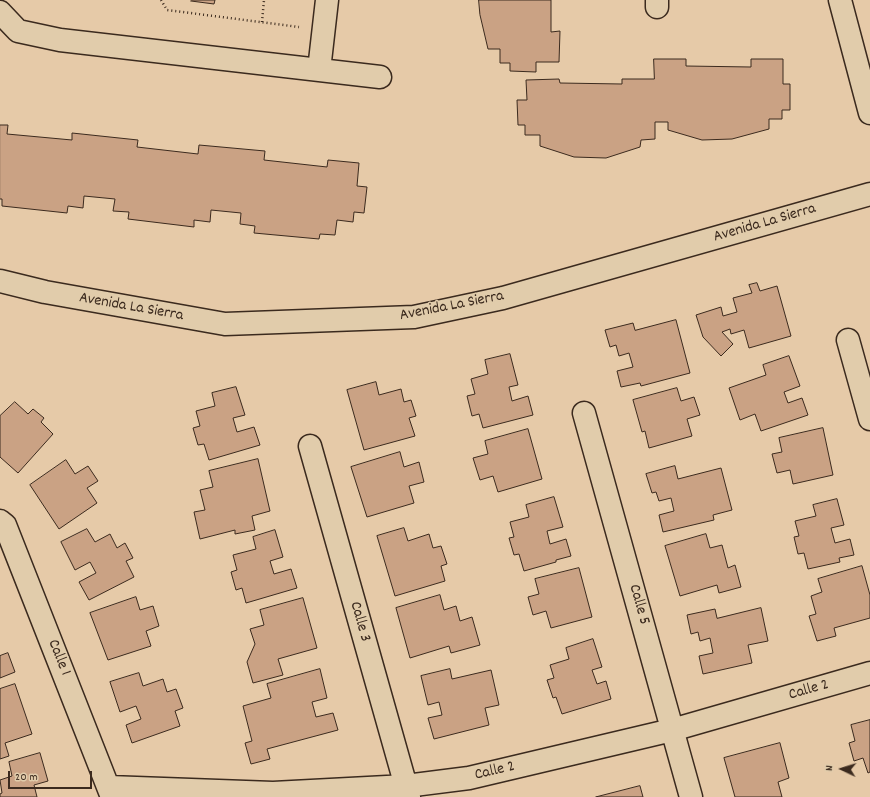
<!DOCTYPE html>
<html>
<head>
<meta charset="utf-8">
<style>
  body { margin:0 }
  #map { position:relative; width:870px; height:797px; overflow:hidden; background:#e6caa8; font-family:Dekko,sans-serif }
  canvas { display:block }
  .north { position:absolute; left:822px; top:749px; width:40px; height:40px; -webkit-text-stroke:3px #e1ccab; paint-order:stroke; rotate:274deg; font-size:11px; font-weight:700; line-height:16px; text-align:center; color:#3b2a1e }
  .north::after { content:''; display:block; margin:auto; width:14px; height:18px; background:#3b2a1e; clip-path:polygon(50% 0,100% 100%,50% 72%,0 100%) }
  .scale { position:absolute; left:8px; top:771px; width:84px; height:18px; box-sizing:border-box; border:2px solid #3b2a1e; border-top:0; padding-left:5px; font-size:12px; line-height:14px; white-space:nowrap; color:#3b2a1e; -webkit-text-stroke:3px #e1ccab; paint-order:stroke }
</style>
</head>
<body>
<div id="map">
<canvas width="870" height="797"></canvas>
<div class="north">N</div>
<div class="scale">20 m</div>
</div>
<script>
const ctx = document.querySelector('canvas').getContext('2d');
ctx.lineJoin = 'round';
function paint(path, color) { ctx.fillStyle = color; ctx.fill(path, 'evenodd'); }
function stroke(path, color, width, dash) { ctx.strokeStyle = color; ctx.lineWidth = width; ctx.lineCap = dash ? 'butt' : 'round'; ctx.setLineDash(dash || []); ctx.stroke(path); }
function label(font, color, halo, rows, align = 'center') {
  ctx.font = font + ' Dekko,sans-serif'; ctx.lineWidth = 3; ctx.setLineDash([]); ctx.textBaseline = 'middle'; ctx.strokeStyle = halo; ctx.fillStyle = color; for (const [text, x, y, turn = 0] of rows) {
    ctx.save(); ctx.translate(x, y); ctx.rotate((+turn || 0) * Math.PI / 180); ctx.textAlign = isNaN(turn) ? turn : align; if (halo) ctx.strokeText(text, 0, 0); ctx.fillText(text, 0, 0); ctx.restore();
  }
}
const building = new Path2D(`
  M 192,0 L 215,0 L 214,4 L 191,1 Z
  M 479,0 L 551,0 L 551,32 L 560,31 L 559,62 L 536,62 L 536,72 L 510,71 L 510,63 L 500,63 L 500,49 L 488,49 L 480,15 Z
  M 654,59 L 686,59 L 686,66 L 751,67 L 751,59 L 783,59 L 783,84 L 790,84 L 790,110 L 782,110 L 782,119 L 769,119 L 769,129 L 732,139 L 702,140 L 668,130 L 668,122 L 655,122 L 655,139 L 641,140 L 640,147 L 606,158 L 574,157 L 540,146 L 540,135 L 525,135 L 525,125 L 518,125 L 517,100 L 527,100 L 526,80 L 559,79 L 560,83 L 622,84 L 622,79 L 654,79 Z
  M 0,125 L 8,125 L 7,134 L 72,140 L 72,133 L 138,140 L 137,147 L 198,154 L 199,145 L 265,151 L 264,160 L 327,167 L 328,160 L 359,163 L 357,186 L 367,187 L 364,213 L 354,212 L 353,222 L 337,220 L 335,235 L 320,234 L 319,239 L 254,233 L 255,226 L 240,224 L 241,213 L 211,210 L 210,222 L 194,220 L 194,227 L 128,219 L 129,212 L 113,211 L 115,199 L 84,196 L 83,208 L 68,206 L 67,213 L 2,206 L 2,199 L 0,199 Z
  M 757,283 L 760,291 L 777,286 L 791,336 L 749,348 L 744,330 L 731,334 L 730,329 L 722,332 L 733,344 L 721,356 L 703,337 L 696,315 L 721,307 L 723,316 L 737,312 L 733,298 L 752,293 L 749,285 Z
  M 676,320 L 690,373 L 641,386 L 640,383 L 621,387 L 617,371 L 633,367 L 629,353 L 619,356 L 616,345 L 610,347 L 605,330 L 633,323 L 635,330 Z
  M 510,354 L 518,385 L 509,387 L 512,401 L 528,396 L 533,415 L 483,428 L 479,414 L 472,416 L 467,396 L 475,394 L 471,379 L 488,374 L 485,360 Z
  M 789,356 L 800,386 L 784,392 L 788,403 L 802,398 L 808,415 L 761,431 L 755,414 L 740,420 L 729,388 L 766,375 L 763,365 Z
  M 376,382 L 379,395 L 401,389 L 404,402 L 411,400 L 416,416 L 409,418 L 415,436 L 364,450 L 347,390 Z
  M 236,387 L 245,415 L 233,418 L 237,432 L 254,427 L 260,445 L 209,460 L 204,444 L 198,445 L 193,428 L 200,426 L 196,411 L 215,406 L 212,393 Z
  M 677,388 L 681,401 L 694,397 L 700,415 L 687,419 L 692,436 L 649,448 L 645,431 L 642,432 L 633,400 Z
  M 15,402 L 28,414 L 33,409 L 44,418 L 41,422 L 53,434 L 18,473 L 0,457 L 0,416 Z
  M 823,428 L 833,475 L 793,484 L 790,470 L 777,473 L 772,454 L 782,452 L 779,438 Z
  M 528,429 L 542,479 L 498,492 L 493,476 L 480,480 L 473,458 L 488,454 L 485,441 Z
  M 400,452 L 404,467 L 419,462 L 424,482 L 409,486 L 414,503 L 367,517 L 351,467 Z
  M 258,459 L 270,511 L 252,516 L 255,530 L 235,534 L 235,530 L 200,539 L 194,512 L 205,510 L 200,490 L 213,487 L 209,471 Z
  M 66,460 L 75,474 L 88,466 L 98,481 L 87,488 L 97,503 L 59,529 L 30,485 Z
  M 675,466 L 678,479 L 721,468 L 732,510 L 713,515 L 714,520 L 663,532 L 659,515 L 674,511 L 671,498 L 659,501 L 656,492 L 652,493 L 646,474 Z
  M 554,497 L 563,527 L 547,531 L 550,544 L 566,539 L 571,556 L 556,560 L 556,562 L 524,571 L 519,554 L 514,555 L 509,538 L 514,537 L 510,522 L 529,517 L 526,505 Z
  M 837,499 L 844,525 L 831,528 L 835,543 L 850,539 L 854,555 L 839,558 L 840,562 L 808,569 L 804,553 L 798,554 L 794,537 L 799,536 L 795,521 L 816,516 L 813,505 Z
  M 404,528 L 408,541 L 429,534 L 433,548 L 441,546 L 447,564 L 441,566 L 445,581 L 395,596 L 377,536 Z
  M 87,529 L 95,542 L 110,534 L 117,548 L 125,543 L 133,558 L 126,561 L 134,577 L 89,600 L 79,582 L 96,573 L 90,562 L 75,570 L 61,542 Z
  M 275,530 L 283,557 L 270,561 L 274,574 L 291,569 L 297,588 L 246,603 L 242,588 L 236,590 L 231,572 L 237,570 L 233,555 L 256,549 L 253,537 Z
  M 706,534 L 710,548 L 722,545 L 728,568 L 735,565 L 741,587 L 719,593 L 717,585 L 680,596 L 665,546 Z
  M 862,566 L 870,595 L 870,618 L 834,628 L 836,636 L 817,641 L 809,616 L 816,614 L 811,596 L 822,592 L 818,579 Z
  M 579,568 L 592,617 L 551,628 L 546,611 L 533,615 L 528,597 L 539,594 L 535,579 Z
  M 440,595 L 444,610 L 456,606 L 460,621 L 472,617 L 480,645 L 451,653 L 449,646 L 410,658 L 396,608 Z
  M 136,597 L 140,610 L 153,606 L 159,626 L 146,631 L 151,646 L 108,660 L 90,613 Z
  M 303,598 L 317,648 L 278,659 L 283,675 L 253,683 L 247,662 L 255,644 L 250,629 L 264,625 L 260,610 Z
  M 761,608 L 768,641 L 748,645 L 752,663 L 703,674 L 699,656 L 713,653 L 710,638 L 700,641 L 698,632 L 691,634 L 687,615 L 715,609 L 717,618 Z
  M 593,639 L 602,667 L 592,670 L 597,684 L 606,681 L 611,699 L 562,714 L 556,697 L 553,698 L 547,680 L 554,678 L 550,665 L 569,659 L 566,648 Z
  M 8,653 L 15,672 L 0,678 L 0,656 Z
  M 320,669 L 327,698 L 312,702 L 316,717 L 333,713 L 338,730 L 267,749 L 270,759 L 251,764 L 245,743 L 252,741 L 243,706 L 271,698 L 267,684 Z
  M 450,669 L 452,679 L 491,670 L 499,705 L 485,708 L 489,725 L 434,739 L 428,718 L 442,715 L 439,702 L 428,705 L 421,676 Z
  M 139,673 L 143,686 L 163,679 L 167,692 L 176,689 L 183,708 L 175,711 L 180,726 L 132,743 L 126,725 L 141,719 L 136,706 L 120,712 L 110,682 Z
  M 15,684 L 32,734 L 5,743 L 9,756 L 0,759 L 0,689 Z
  M 870,720 L 870,772 L 868,773 L 863,758 L 854,761 L 849,743 L 855,741 L 851,725 Z
  M 780,743 L 789,778 L 778,782 L 782,797 L 735,797 L 724,758 Z
  M 40,753 L 48,781 L 34,785 L 37,797 L 0,797 L 0,794 L 2,793 L 0,780 L 12,776 L 9,762 Z
  M 640,786 L 643,797 L 596,797 Z`);
paint(building, '#caa284');
stroke(building, '#3b2a1e', 1);
const street = new Path2D(`
  M 840,0 L 870,113
  M 657,7 L 657,0
  M 0,12 L 18,31 L 60,40 L 380,77
  M 319,70 L 327,0
  M 0,281 L 45,292 L 225,324 L 414,317 L 503,298 L 870,194
  M 848,340 L 870,419
  M 584,413 L 691,797
  M 310,446 L 409,797
  M 0,521 L 5,525 L 112,797
  M 109,787 L 273,793 L 406,786 L 469,778 L 672,730 L 870,673`);
stroke(street, '#3b2a1e', 25);
stroke(new Path2D(`
  M 161,0 L 167,10 L 299,27
  M 262,22 L 264,0`), '#3b2a1e', 2.5, [1, 3]);
stroke(street, '#e1ccab', 22);
label('16px', '#3b2a1e', '#e1ccab', [
  ["Avenida La Sierra",765,224,-16],
  ["Avenida La Sierra",452,307,-11],
  ["Avenida La Sierra",131,308,10],
  ["Calle 5",638,605,74],
  ["Calle 3",359,622,74],
  ["Calle 1",58,658,68],
  ["Calle 2",809,691,-16],
  ["Calle 2",495,772,-13]
]);
</script>
</body>
</html>
